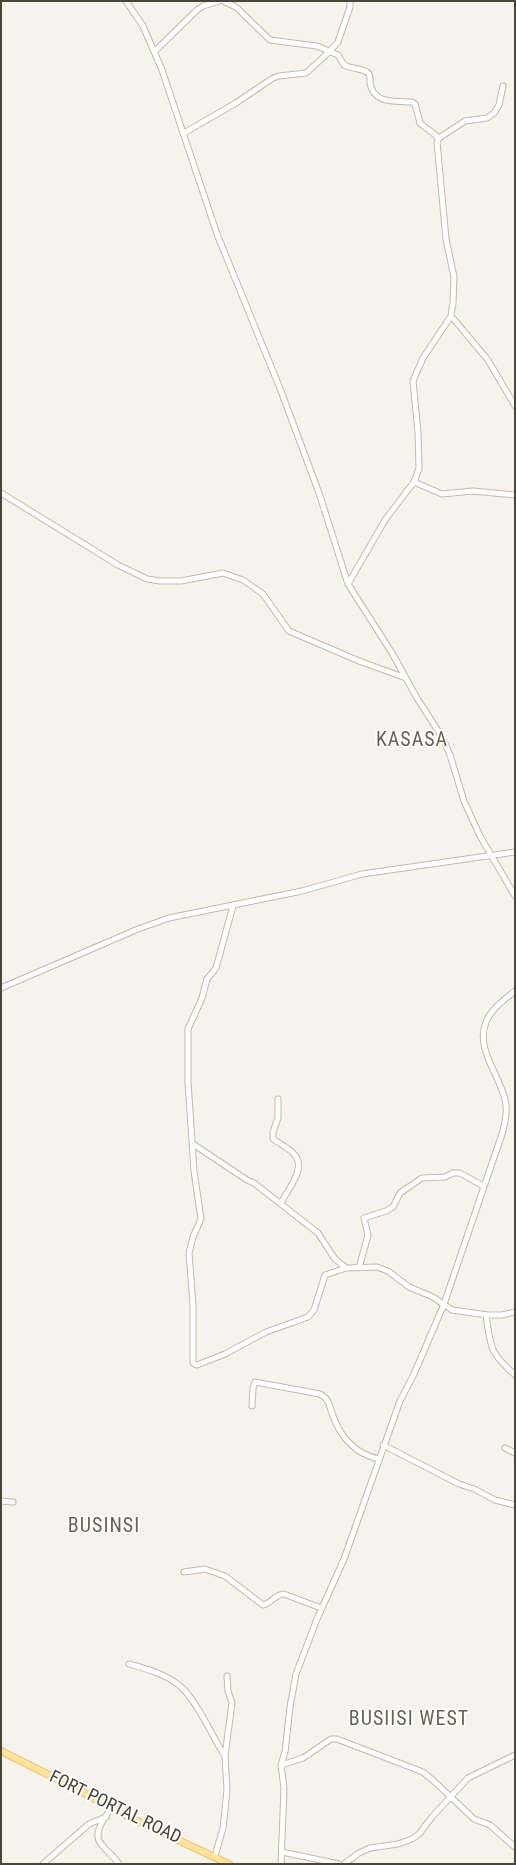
<!DOCTYPE html>
<html>
<head>
<meta charset="utf-8">
<style>
  body { margin:0 }
  #map { position:relative; width:516px; height:1865px; overflow:hidden; background:#f6f3ec; font-family:"Roboto Condensed",sans-serif }
  canvas { display:block }
  .frame { position:absolute; inset:0; border:2px solid #4b4439; pointer-events:none }
</style>
</head>
<body>
<div id="map">
<canvas width="516" height="1865"></canvas>
<div class="frame"></div>
</div>
<script>
const ctx = document.querySelector('canvas').getContext('2d');
ctx.lineJoin = 'round';
function stroke(path, color, width, dash) { ctx.strokeStyle = color; ctx.lineWidth = width; ctx.lineCap = dash ? 'butt' : 'round'; ctx.setLineDash(dash || []); ctx.stroke(path); }
function label(font, color, halo, rows, align = 'center') {
  ctx.font = font + ' "Roboto Condensed",sans-serif'; ctx.lineWidth = 4; ctx.setLineDash([]); ctx.textBaseline = 'middle'; ctx.strokeStyle = halo; ctx.fillStyle = color; for (const [text, x, y, turn = 0] of rows) {
    ctx.save(); ctx.translate(x, y); ctx.rotate((+turn || 0) * Math.PI / 180); ctx.textAlign = isNaN(turn) ? turn : align; if (halo) ctx.strokeText(text, 0, 0); ctx.fillText(text, 0, 0); ctx.restore();
  }
}
const minor = new Path2D(`
  M 126,1 L 143,26 L 162,70 L 217,234 L 281,391 L 319,493 L 348,584 L 392,653 L 417,698 L 442,737 L 450,755 L 464,801 L 480,836 L 515,896
  M 223,1 L 236,7 L 270,40 L 317,46 L 338,55 L 344,65 C 351,69 361,68 367,72 C 371,74 370,79 370,83 C 373,104 395,101 412,102 L 415,104 L 420,123 L 439,138
  M 155,51 L 197,10 L 203,6 L 219,1
  M 184,133 L 236,103 L 273,78 L 279,76 L 306,73 L 329,52 L 338,42 L 350,7 L 350,1
  M 451,316 L 488,360 L 515,406
  M 414,482 L 442,494 L 473,491 L 515,495
  M 1,493 L 118,565 L 147,579 L 160,581 L 181,581 L 223,573 L 243,580 L 263,594 L 289,631 L 359,661 L 406,678
  M 348,584 L 385,520 L 414,482 L 417,474 L 419,468 L 418,432 L 413,381 L 423,358 L 451,316 L 453,303 L 454,277 L 446,239 L 437,142 L 439,138 L 465,121 L 487,118 L 494,113 L 499,105 L 503,86
  M 233,906 L 216,968 L 207,979 L 202,998 L 188,1029 L 188,1082 L 194,1171 L 201,1219 L 193,1237 L 189,1253 L 193,1305 L 193,1363 L 197,1365 L 225,1354 L 266,1332 L 308,1317 L 314,1310 L 325,1275 L 346,1268 L 377,1267 L 388,1271 L 409,1287 L 433,1297 L 452,1310 L 488,1315 L 502,1315 L 515,1312
  M 1,988 L 138,929 L 169,918 L 302,891 L 362,874 L 515,852
  M 278,1099 L 278,1118 L 273,1132 L 273,1139 C 280,1144 287,1147 293,1153 C 308,1167 288,1189 281,1203
  M 193,1144 L 247,1180 L 254,1183 L 318,1233 L 335,1259 L 346,1268
  M 359,1268 L 368,1235 L 364,1218 L 386,1211 L 393,1207 L 400,1193 L 422,1178 L 445,1177 L 453,1173 L 460,1173 L 483,1186
  M 486,1315 C 491,1348 489,1352 515,1375
  M 252,1406 L 253,1388 L 255,1382 L 320,1394 C 330,1399 329,1406 333,1416 C 341,1438 356,1454 379,1459
  M 383,1445 L 459,1484 L 474,1489 L 495,1500 L 515,1505
  M 505,1448 L 515,1453
  M 1,1501 L 13,1502
  M 184,1572 L 205,1569 L 225,1576 L 263,1605 C 271,1604 275,1594 284,1594 L 321,1608
  M 129,1664 C 147,1669 166,1674 180,1686 C 198,1702 211,1735 225,1756
  M 281,1765 L 303,1758 L 331,1739 L 337,1739 L 423,1772 L 436,1783 L 474,1819 L 490,1825 L 515,1847
  M 111,1808 C 105,1818 91,1834 102,1845 C 107,1852 114,1856 119,1864
  M 282,1852 L 339,1864
  M 215,1856 L 223,1828 L 227,1790 L 225,1756 L 232,1703 L 228,1691 L 227,1676
  M 43,1864 L 89,1824 L 106,1817
  M 281,1864 L 284,1788 L 281,1765 L 285,1752 L 290,1707 L 296,1674 L 317,1619 L 344,1559 L 400,1401 L 414,1374 L 444,1304 L 503,1131 C 505,1121 508,1111 505,1100 C 500,1075 475,1049 486,1022 C 491,1009 504,1000 515,991
  M 344,1864 L 359,1853 L 370,1848 L 398,1844 L 412,1839 L 419,1834 L 432,1817 L 468,1778 L 515,1755`);
const major = new Path2D(`
  M 1,1751 L 65,1783 L 125,1815 L 229,1864`);
stroke(minor, '#c2bbae', 7);
stroke(major, '#e6c16a', 8);
stroke(minor, '#fff', 5);
stroke(major, '#ffe39c', 6);
label('18px', '#4b4439', '#fff', [
  ["FORT PORTAL ROAD",115,1808,26]
]);
ctx.letterSpacing = '1px';
label('20px', '#6e6250', '#fff', [
  ["KASASA",412,741],
  ["BUSINSI",104,1527],
  ["BUSIISI WEST",409,1720]
]);
ctx.letterSpacing = '0px';
</script>
</body>
</html>
